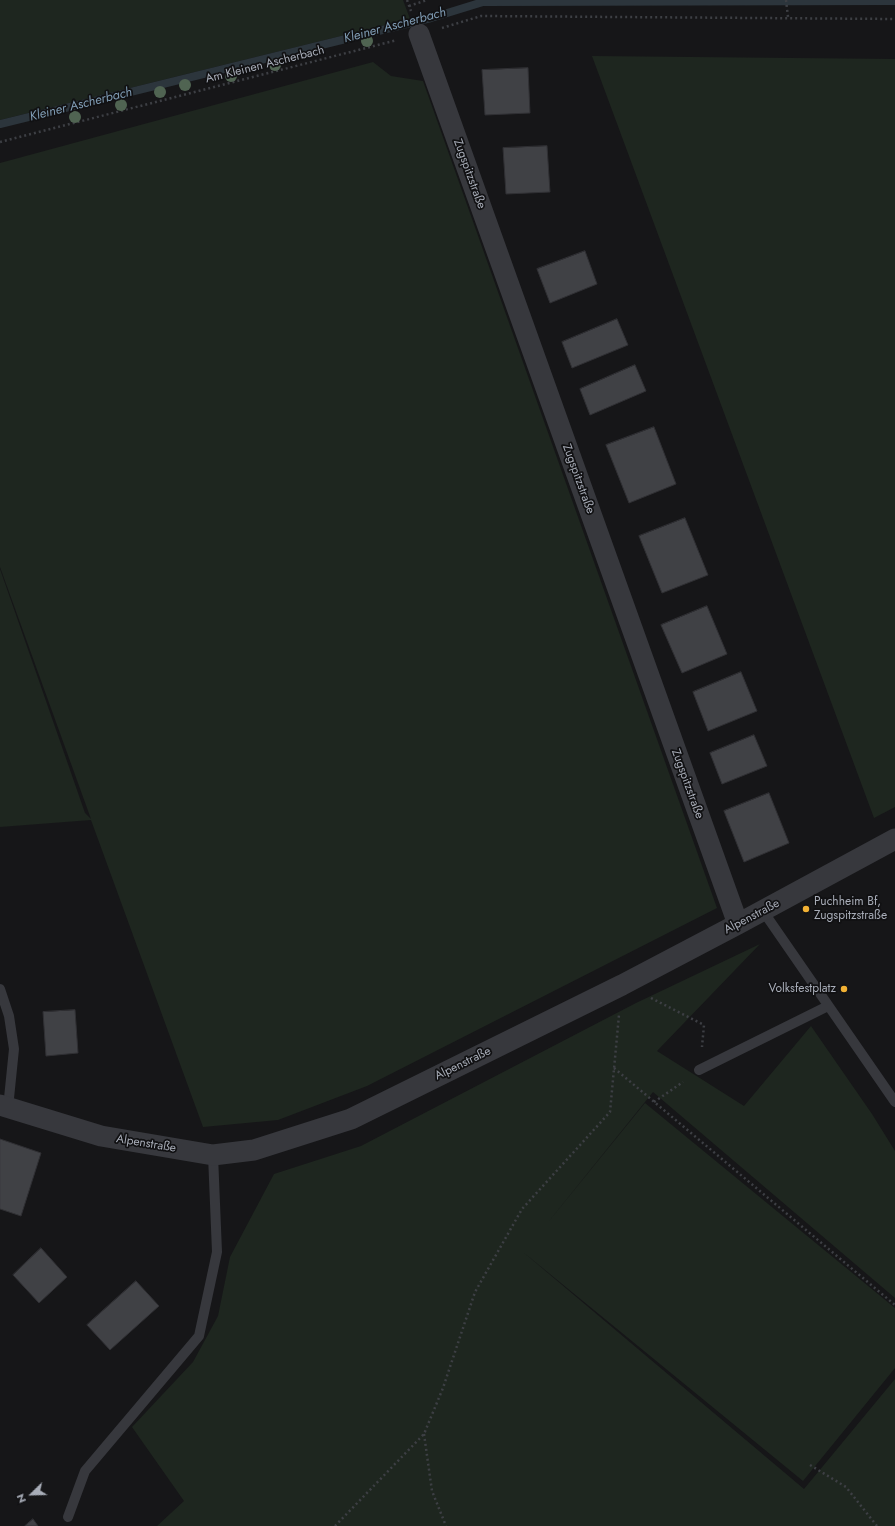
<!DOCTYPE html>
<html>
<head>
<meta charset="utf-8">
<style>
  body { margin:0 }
  #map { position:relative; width:895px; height:1526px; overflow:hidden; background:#161618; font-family:Jost,sans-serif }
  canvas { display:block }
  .north { position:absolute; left:12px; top:1474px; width:40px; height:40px; -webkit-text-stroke:3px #111113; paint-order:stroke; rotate:247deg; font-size:11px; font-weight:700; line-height:16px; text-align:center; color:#a8adb8 }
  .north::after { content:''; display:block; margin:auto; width:14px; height:18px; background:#a8adb8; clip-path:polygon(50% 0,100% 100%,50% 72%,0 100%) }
</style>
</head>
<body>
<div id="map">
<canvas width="895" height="1526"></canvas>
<div class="north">N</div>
</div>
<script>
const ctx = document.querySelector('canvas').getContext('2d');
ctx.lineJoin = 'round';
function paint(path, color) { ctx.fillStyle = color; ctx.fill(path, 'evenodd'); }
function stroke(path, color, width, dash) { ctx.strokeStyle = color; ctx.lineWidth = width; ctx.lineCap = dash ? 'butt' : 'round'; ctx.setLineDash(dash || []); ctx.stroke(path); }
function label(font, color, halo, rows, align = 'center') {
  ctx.font = font + ' Jost,sans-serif'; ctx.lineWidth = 3.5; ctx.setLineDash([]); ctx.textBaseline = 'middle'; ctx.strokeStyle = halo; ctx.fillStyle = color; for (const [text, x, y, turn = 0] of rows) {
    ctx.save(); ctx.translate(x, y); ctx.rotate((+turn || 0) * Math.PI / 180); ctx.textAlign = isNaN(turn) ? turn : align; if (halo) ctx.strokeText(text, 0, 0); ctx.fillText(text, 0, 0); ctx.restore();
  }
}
paint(new Path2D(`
  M 0,0 L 403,0 L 410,19 L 0,120 Z
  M 592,56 L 895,59 L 895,807 L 874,818 Z
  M 373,62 L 391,76 L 423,81 L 717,908 L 367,1086 L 278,1120 L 203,1127 L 91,820 L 0,827 L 0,569 L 85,813 L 91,819 L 0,567 L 0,163 Z
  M 760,944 L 657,1051 L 744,1106 L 811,1026 L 872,1114 L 895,1151 L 895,1298 L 653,1092 L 545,1226 L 645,1103 L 895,1308 L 895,1368 L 803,1481 L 523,1252 L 804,1489 L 895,1379 L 895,1526 L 157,1526 L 184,1501 L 132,1427 L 193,1362 L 218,1316 L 230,1257 L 274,1174 L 361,1146 L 636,1003 Z`), '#1e261f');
stroke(new Path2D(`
  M 0,124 L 431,18 L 483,2 L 895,1`), '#2c353c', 8);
const building = new Path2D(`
  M 528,68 L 530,113 L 485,115 L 482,70 Z
  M 547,146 L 550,192 L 506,194 L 503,148 Z
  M 585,251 L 597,284 L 550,303 L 537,269 Z
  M 617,319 L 628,345 L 572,368 L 562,342 Z
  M 635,365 L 646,391 L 590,415 L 580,389 Z
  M 654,427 L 676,484 L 629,503 L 606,445 Z
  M 685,518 L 708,575 L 662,593 L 639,536 Z
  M 707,606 L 727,654 L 682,673 L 661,625 Z
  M 741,672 L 757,711 L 708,731 L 693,692 Z
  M 754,735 L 767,766 L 722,784 L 710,753 Z
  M 769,793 L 789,843 L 744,862 L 724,811 Z
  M 75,1010 L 78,1053 L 46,1056 L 43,1012 Z
  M 0,1139 L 41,1153 L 21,1216 L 0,1209 Z
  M 41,1248 L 67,1277 L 39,1303 L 13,1275 Z
  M 136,1281 L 159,1306 L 110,1350 L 87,1325 Z
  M 33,1519 L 38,1526 L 25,1526 Z`);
paint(building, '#404145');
stroke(building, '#303034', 1);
stroke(new Path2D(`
  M 407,0 L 411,11
  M 786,0 L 788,17
  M 409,6 L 427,0
  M 442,28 L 481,16 L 895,19
  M 0,142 L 397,40
  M 651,998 L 704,1025 L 702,1047
  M 614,1068 L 895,1305
  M 654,1102 L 683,1082
  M 424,1434 L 432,1491 L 446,1526
  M 810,1465 L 846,1487 L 877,1526
  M 335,1526 L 424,1434 L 443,1388 L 475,1292 L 522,1209 L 610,1112 L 619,1015`), '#3d3f44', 2.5, [2, 3]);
stroke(new Path2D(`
  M 763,911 L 895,1102
  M 0,989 L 9,1016 L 14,1049 L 8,1108
  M 699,1070 L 828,1006
  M 68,1517 L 85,1471 L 199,1336 L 217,1252 L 213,1155`), '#37383d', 10);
stroke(new Path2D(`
  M 419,34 L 738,924
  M 0,1105 L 101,1136 L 213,1155 L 254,1150 L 351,1119 L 622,985 L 738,924 L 895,839`), '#37383d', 21);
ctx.fillStyle = '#506452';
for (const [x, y] of [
  [367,41],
  [275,65],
  [231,76],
  [185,85],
  [160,92],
  [121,105],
  [75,117]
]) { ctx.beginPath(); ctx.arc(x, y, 6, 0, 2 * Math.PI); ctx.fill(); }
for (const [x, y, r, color] of [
  [806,909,4,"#f2b134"],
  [844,989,4,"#f2b134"]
]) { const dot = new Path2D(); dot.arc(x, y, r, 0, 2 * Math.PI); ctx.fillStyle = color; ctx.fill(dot); stroke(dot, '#111113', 1.5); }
label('12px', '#a8adb8', '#111113', [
  ["Am Kleinen Ascherbach",265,65,-14],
  ["Zugspitzstraße",469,174,70],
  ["Zugspitzstraße",578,479,70],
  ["Zugspitzstraße",687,784,70],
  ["Alpenstraße",752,917,-28],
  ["Alpenstraße",463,1064,-26],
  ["Alpenstraße",146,1144,9]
]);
label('12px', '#a8adb8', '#111113', [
  ["Puchheim Bf,",814,902],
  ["Zugspitzstraße",814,916],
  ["Volksfestplatz",836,989,"right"]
], 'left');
label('italic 13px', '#7f9bb3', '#111113', [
  ["Kleiner Ascherbach",395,26,-15],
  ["Kleiner Ascherbach",81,105,-14]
]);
</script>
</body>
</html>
